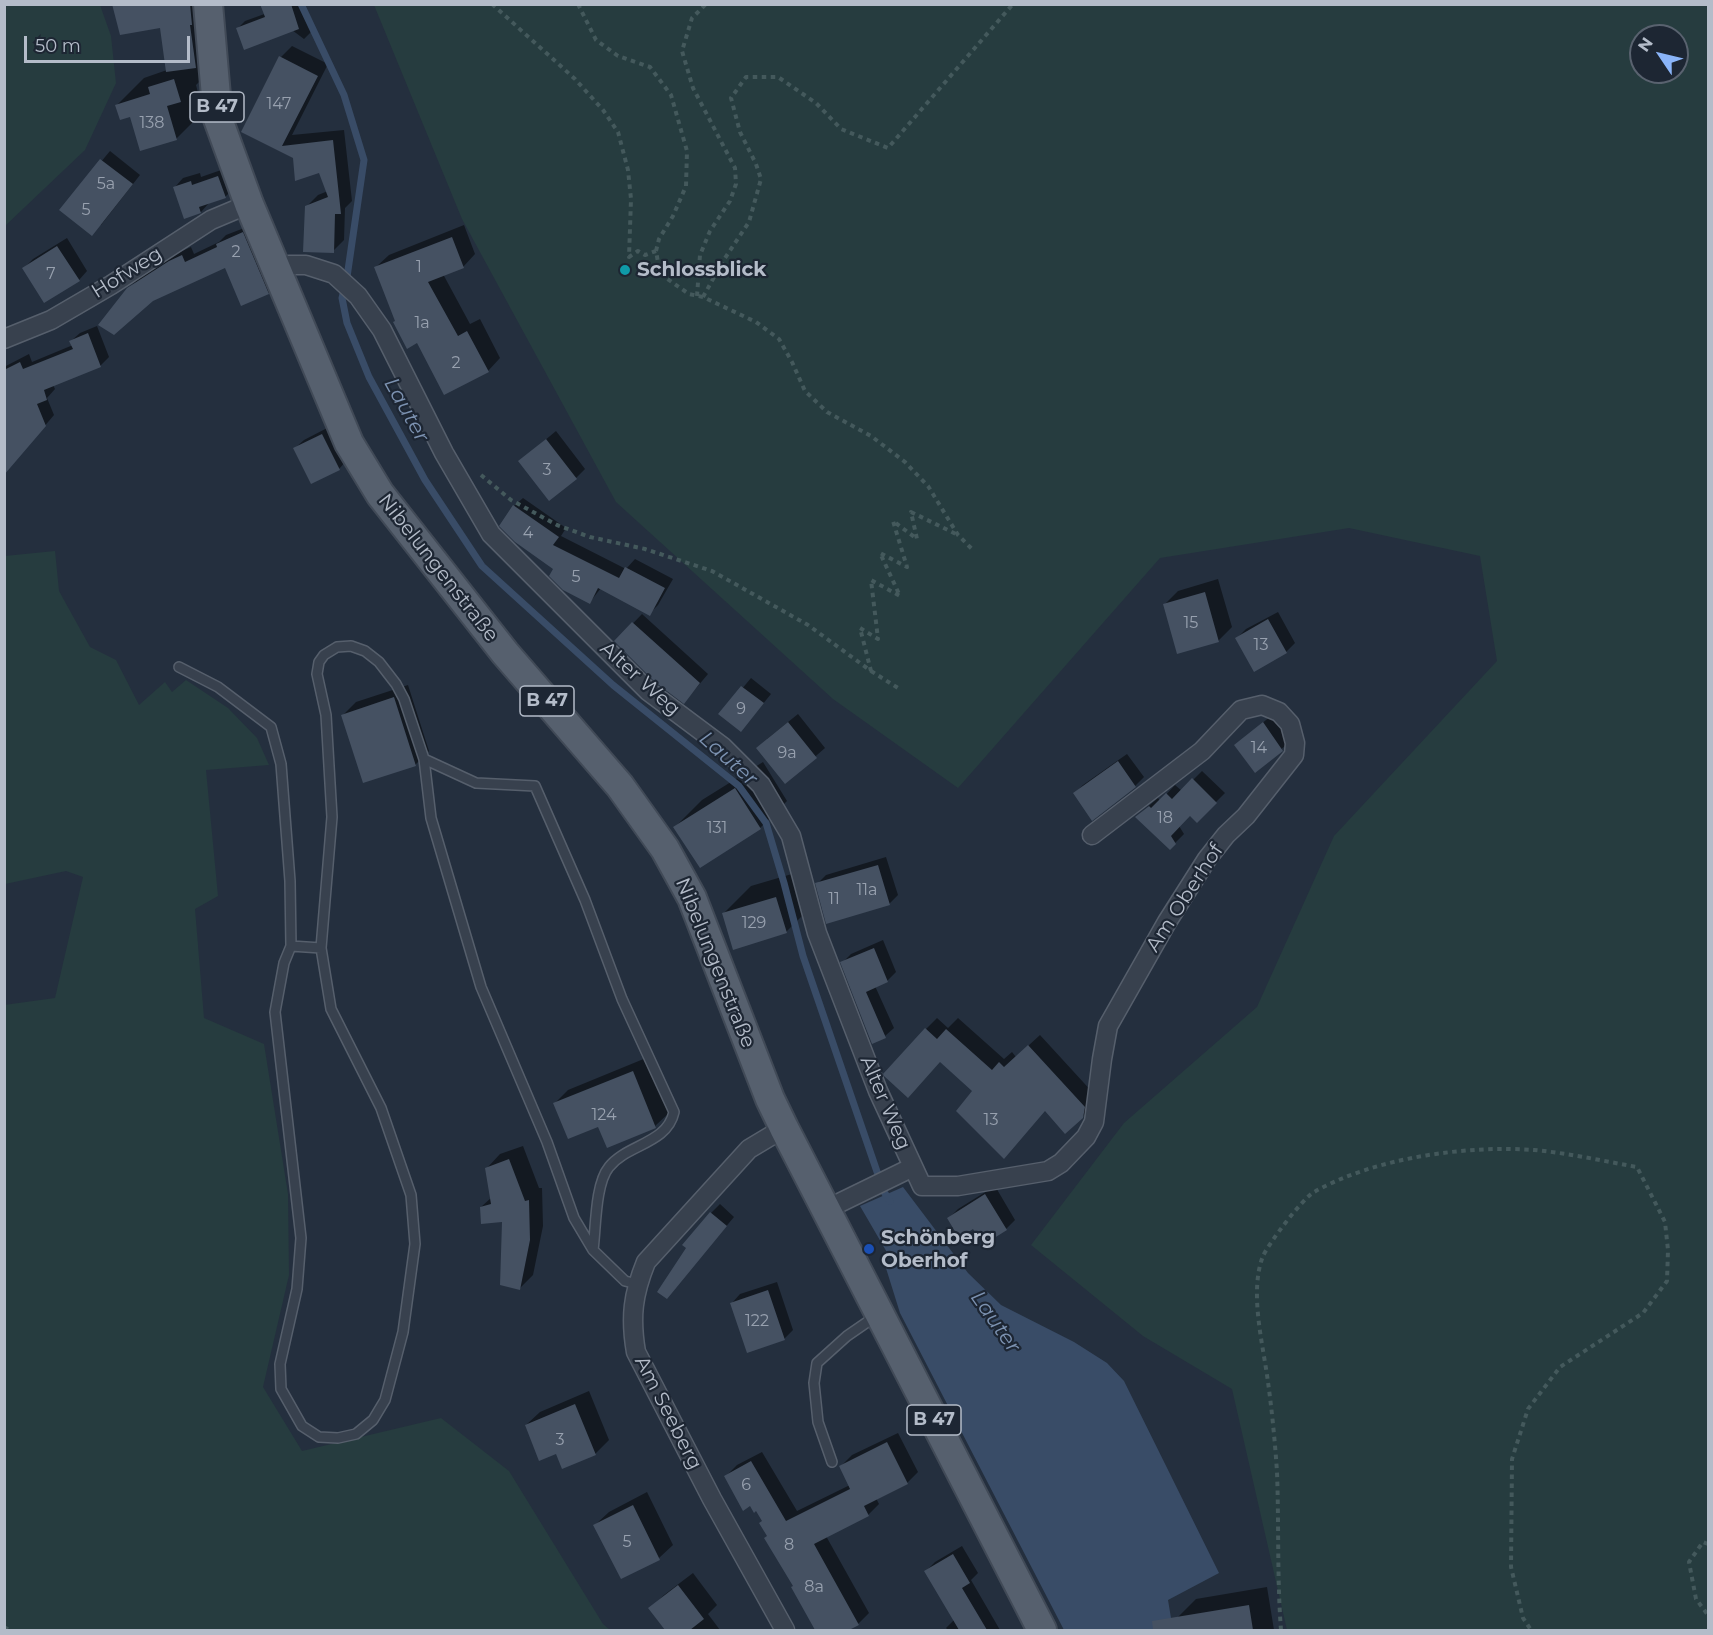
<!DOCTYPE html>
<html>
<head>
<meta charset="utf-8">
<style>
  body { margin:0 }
  #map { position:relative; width:1713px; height:1635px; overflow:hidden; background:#242f3e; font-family:Montserrat,sans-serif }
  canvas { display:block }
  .frame { position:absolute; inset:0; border:6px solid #b4bcc9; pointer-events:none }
  .north { position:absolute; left:1629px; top:24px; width:60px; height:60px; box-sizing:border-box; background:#1d2633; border:2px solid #59626f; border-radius:50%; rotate:305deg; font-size:16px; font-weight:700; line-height:24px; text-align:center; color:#b4bcc9 }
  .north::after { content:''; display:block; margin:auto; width:21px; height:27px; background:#8ab4f8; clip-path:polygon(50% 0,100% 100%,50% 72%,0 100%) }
  .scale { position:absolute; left:24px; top:36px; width:166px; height:27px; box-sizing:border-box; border:3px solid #b4bcc9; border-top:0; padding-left:8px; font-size:18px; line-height:21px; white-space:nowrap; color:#b4bcc9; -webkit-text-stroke:4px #1d2633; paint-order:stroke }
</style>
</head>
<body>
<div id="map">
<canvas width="1713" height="1635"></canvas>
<div class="frame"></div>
<div class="north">N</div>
<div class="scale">50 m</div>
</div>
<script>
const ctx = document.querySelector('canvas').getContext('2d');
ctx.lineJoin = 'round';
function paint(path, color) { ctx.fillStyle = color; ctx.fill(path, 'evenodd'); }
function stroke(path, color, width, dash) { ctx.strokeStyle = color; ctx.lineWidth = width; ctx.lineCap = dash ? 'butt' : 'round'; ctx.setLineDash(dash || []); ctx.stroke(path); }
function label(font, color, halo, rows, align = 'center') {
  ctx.font = font + ' Montserrat,sans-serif'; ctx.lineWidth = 4.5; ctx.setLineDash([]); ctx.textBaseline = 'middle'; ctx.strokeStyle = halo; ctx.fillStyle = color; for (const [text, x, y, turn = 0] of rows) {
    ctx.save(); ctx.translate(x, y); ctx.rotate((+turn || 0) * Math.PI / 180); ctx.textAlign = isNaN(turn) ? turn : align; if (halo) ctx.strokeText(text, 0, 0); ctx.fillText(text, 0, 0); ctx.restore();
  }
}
paint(new Path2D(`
  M 5,4 L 100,5 L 111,36 L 116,83 L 85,150 L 5,226 Z
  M 374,5 L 1708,5 L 1708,1630 L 1287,1630 L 1232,1389 L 1143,1336 L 1031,1245 L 1124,1123 L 1257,1007 L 1334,836 L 1497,661 L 1480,556 L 1349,528 L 1160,558 L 958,788 L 833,699 L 616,502 L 462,219 ZM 1641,36 L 1677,36 L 1677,72 L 1641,72 Z
  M 55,551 L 59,591 L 90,647 L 116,660 L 139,705 L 165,682 L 172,692 L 186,680 L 228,708 L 257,738 L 269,765 L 206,770 L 218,896 L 195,909 L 204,1018 L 264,1044 L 288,1194 L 289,1275 L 263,1387 L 302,1451 L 441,1418 L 509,1471 L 603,1624 L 610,1630 L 5,1630 L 4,1005 L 55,998 L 83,877 L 66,871 L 5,884 L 5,556 Z`), '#263c3f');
paint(new Path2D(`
  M 903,1187 L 968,1273 L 1001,1305 L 1074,1342 L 1107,1363 L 1124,1381 L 1219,1573 L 1168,1600 L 1173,1630 L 1064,1630 L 900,1313 L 885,1265 L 892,1261 L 860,1206 Z`), '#394c67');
paint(new Path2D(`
  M 114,4 L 199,4 L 208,73 L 196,85 L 203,112 L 176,139 L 131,116 L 117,105 L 144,78 L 167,70 L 161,27 Z
  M 261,4 L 301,4 L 311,32 L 304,39 L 292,30 L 238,28 L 245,21 L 270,12 Z
  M 292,46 L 328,64 L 292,135 L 344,130 L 352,201 L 345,208 L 344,240 L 333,251 L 306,207 L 318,195 L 328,191 L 320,171 L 243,131 L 281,57 Z
  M 110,151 L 140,175 L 101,225 L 61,210 Z
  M 227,168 L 234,188 L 225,197 L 209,203 L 201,212 L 185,217 L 175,187 L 183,178 L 200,173 L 201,177 Z
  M 252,225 L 277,284 L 268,293 L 226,265 L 128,289 L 137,280 L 180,252 L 191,247 L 194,254 L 219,242 L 226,235 Z
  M 464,225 L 475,254 L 463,267 L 443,274 L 470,324 L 480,319 L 500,358 L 488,371 L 418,341 L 376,267 L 389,255 Z
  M 67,238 L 87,271 L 79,280 L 24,268 L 33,259 Z
  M 97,326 L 109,357 L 100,366 L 53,385 L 55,389 L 47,398 L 54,415 L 20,455 L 4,458 L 4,367 L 29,354 L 32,362 L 73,345 L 71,341 L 80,333 Z
  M 331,426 L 347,460 L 339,469 L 295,448 L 304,440 Z
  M 556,431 L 585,469 L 576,478 L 520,461 Z
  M 523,498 L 566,528 L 561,536 L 626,569 L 635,559 L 673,579 L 658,605 L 649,614 L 601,588 L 590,602 L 555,568 L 514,506 Z
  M 1218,579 L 1232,627 L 1218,641 L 1165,604 L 1178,591 Z
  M 1278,612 L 1295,643 L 1286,652 L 1237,638 L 1246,629 Z
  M 642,614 L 708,674 L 692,693 L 616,641 Z
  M 751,678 L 771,694 L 749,721 L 721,714 Z
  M 408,685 L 429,751 L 415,765 L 343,715 L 356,702 Z
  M 798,714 L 825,748 L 786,782 L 767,739 Z
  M 1272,715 L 1291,741 L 1255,771 L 1236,745 Z
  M 1127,754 L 1144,777 L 1135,786 L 1075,793 L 1083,785 Z
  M 763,762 L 787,801 L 760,828 L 675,827 L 702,800 Z
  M 1202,771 L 1225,793 L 1197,821 L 1190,814 L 1179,826 L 1184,834 L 1175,843 L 1137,816 L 1158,798 L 1160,801 L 1175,785 L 1182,791 Z
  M 886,857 L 898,895 L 889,904 L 817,884 L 826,875 Z
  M 802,871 L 813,905 L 786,932 L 724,913 L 751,886 Z
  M 883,940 L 896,972 L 887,981 L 875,986 L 894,1028 L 885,1036 L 842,963 L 851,954 Z
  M 937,1018 L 948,1028 L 958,1018 L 1004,1059 L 1012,1052 L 1016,1057 L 1040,1035 L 1095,1095 L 1094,1105 L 1082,1117 L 1046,1110 L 974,1091 L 926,1029 Z
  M 646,1058 L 669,1113 L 655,1126 L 555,1103 L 568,1090 Z
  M 523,1146 L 539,1188 L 542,1188 L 543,1226 L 533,1275 L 519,1289 L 503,1221 L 481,1207 L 492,1197 L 487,1168 L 500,1154 Z
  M 995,1186 L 1015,1220 L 1006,1229 L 984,1243 L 974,1227 L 949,1218 L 958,1209 Z
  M 720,1204 L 734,1217 L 667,1297 L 711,1213 Z
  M 777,1282 L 793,1330 L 784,1339 L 732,1303 L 740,1294 Z
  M 589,1391 L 609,1440 L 595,1454 L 556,1452 L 526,1425 L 540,1412 Z
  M 898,1433 L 918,1472 L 907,1483 L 876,1498 L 879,1504 L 868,1515 L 826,1536 L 869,1613 L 858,1624 L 846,1630 L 817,1630 L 768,1536 L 764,1521 L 757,1509 L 726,1476 L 737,1465 L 762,1452 L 797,1511 L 850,1485 L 841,1466 L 852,1455 Z
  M 647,1492 L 673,1545 L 659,1558 L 621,1577 L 595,1525 L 609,1512 Z
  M 962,1546 L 978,1573 L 971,1580 L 1000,1630 L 948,1630 L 946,1628 L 954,1620 L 926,1571 L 935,1562 Z
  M 693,1573 L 717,1605 L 708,1614 L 720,1630 L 667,1630 L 650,1609 L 664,1595 Z
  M 1267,1587 L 1274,1630 L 1180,1630 L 1178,1617 L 1196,1599 Z`), '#0007');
stroke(new Path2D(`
  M 301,4 L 344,95 L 364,160 L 347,277 L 342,298 L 347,323 L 369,377 L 425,480 L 482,566 L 613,685 L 739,786 L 766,823 L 784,883 L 803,956 L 884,1192 L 890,1201`), '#394c67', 7);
paint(new Path2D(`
  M 112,4 L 190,4 L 192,25 L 190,25 L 196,68 L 166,72 L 160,28 L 120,35 Z
  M 260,4 L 291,4 L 299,29 L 244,50 L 236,28 L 265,17 Z
  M 279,56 L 318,76 L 282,146 L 333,140 L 341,214 L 335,214 L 334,253 L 303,252 L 305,206 L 328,197 L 319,173 L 295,181 L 293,158 L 241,132 Z
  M 174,79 L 181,102 L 167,106 L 177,140 L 140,151 L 130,117 L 120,120 L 115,105 L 150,94 L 148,87 Z
  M 100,159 L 133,184 L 92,236 L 59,210 Z
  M 218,176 L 226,198 L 199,207 L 201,213 L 184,219 L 173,187 L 191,181 L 192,185 Z
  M 243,232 L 269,294 L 241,306 L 225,268 L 153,301 L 114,335 L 98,325 L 127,288 L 169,261 L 182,255 L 185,262 L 217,247 L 216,244 Z
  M 452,237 L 464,268 L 428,282 L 458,336 L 467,331 L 489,372 L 444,395 L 417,343 L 407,349 L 393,322 L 395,321 L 374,267 Z
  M 57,246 L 80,281 L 44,303 L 22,268 Z
  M 88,333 L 101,367 L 44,390 L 47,400 L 37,404 L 46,426 L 4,475 L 4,370 L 20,362 L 23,369 L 73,349 L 69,341 Z
  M 322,434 L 340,470 L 311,484 L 293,448 Z
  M 546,439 L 577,479 L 549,501 L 518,461 Z
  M 513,505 L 559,537 L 553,545 L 619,578 L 625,567 L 665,588 L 650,616 L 598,588 L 590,604 L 563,590 L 549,576 L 553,569 L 515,542 L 499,526 Z
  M 1205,592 L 1219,642 L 1177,654 L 1163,604 Z
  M 1268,619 L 1287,653 L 1254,672 L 1235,638 Z
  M 632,622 L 700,683 L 684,704 L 655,682 L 614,641 Z
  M 741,686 L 764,703 L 741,732 L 718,714 Z
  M 394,697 L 416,766 L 363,783 L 341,715 Z
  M 788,722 L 817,758 L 785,784 L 756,748 Z
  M 1263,722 L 1283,751 L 1255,773 L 1234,745 Z
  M 1118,761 L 1136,787 L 1092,821 L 1073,793 Z
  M 1192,778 L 1217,803 L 1197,823 L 1190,816 L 1171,836 L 1176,844 L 1170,850 L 1135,817 L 1149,806 L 1151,808 L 1166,793 L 1172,799 Z
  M 735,788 L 761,829 L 700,868 L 673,827 Z
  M 878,865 L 890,905 L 826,924 L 815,883 Z
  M 776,897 L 787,933 L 733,950 L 722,913 Z
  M 874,948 L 888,982 L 866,992 L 886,1038 L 872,1044 L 840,962 Z
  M 925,1028 L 937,1039 L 946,1029 L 992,1070 L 999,1062 L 1004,1067 L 1028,1045 L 1085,1107 L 1083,1118 L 1065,1134 L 1045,1111 L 1004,1159 L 956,1111 L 972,1091 L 940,1062 L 908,1098 L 884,1076 L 883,1074 Z
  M 633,1071 L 656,1128 L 607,1148 L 598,1127 L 568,1139 L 553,1103 Z
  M 509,1159 L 525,1201 L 529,1200 L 530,1240 L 520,1290 L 500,1285 L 502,1222 L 481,1224 L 480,1207 L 491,1204 L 485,1168 Z
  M 985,1194 L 1007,1230 L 983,1245 L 973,1229 L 959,1238 L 947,1218 Z
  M 710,1212 L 727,1226 L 667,1299 L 657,1292 L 686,1248 L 682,1245 Z
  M 768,1290 L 785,1340 L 747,1353 L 730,1303 Z
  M 575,1404 L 596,1455 L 562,1469 L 556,1454 L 539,1461 L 525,1425 Z
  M 887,1442 L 908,1484 L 864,1506 L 869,1516 L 814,1544 L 859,1625 L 849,1630 L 815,1630 L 791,1587 L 793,1586 L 764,1538 L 767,1536 L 759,1523 L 762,1521 L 756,1511 L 754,1513 L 750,1506 L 743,1511 L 724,1476 L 751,1461 L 786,1521 L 850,1489 L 839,1466 Z
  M 633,1505 L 660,1560 L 621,1579 L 593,1525 Z
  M 953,1554 L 970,1583 L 962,1588 L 987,1630 L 959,1630 L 924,1571 Z
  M 678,1585 L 704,1619 L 690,1630 L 665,1630 L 648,1608 Z
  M 1249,1605 L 1253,1630 L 1153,1630 L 1152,1621 Z`), '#455162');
const lane = new Path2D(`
  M 179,667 L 218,687 L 271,727 L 281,764 L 290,881 L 291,946
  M 424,759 L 476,783 L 535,786 L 585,900 L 622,999 L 674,1112 C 667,1144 627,1144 609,1167 C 595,1184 596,1228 593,1250 L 625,1281 L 637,1284
  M 321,948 L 331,1009 L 381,1108 L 411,1195 L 415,1244 L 403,1332 L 385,1400 L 373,1420 L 356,1434 L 338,1438 L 319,1437 L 302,1426 L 281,1389 L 280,1364 L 297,1289 L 301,1238 L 275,1012 L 284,963 L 291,946 L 321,948 L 332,817 L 326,715 L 317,674 L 319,662 L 324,655 L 337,647 L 351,646 L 365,651 L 379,662 L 396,684 L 404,699 L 424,759 L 431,818 L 481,987 L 547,1142 L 574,1218 L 593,1250
  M 832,1462 L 818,1422 L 814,1383 L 817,1363 L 847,1336 L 876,1316`);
const street = new Path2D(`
  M 277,270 L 289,265 L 306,265 L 334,274 L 358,296 L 382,330 L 444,453 L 491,534 L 648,691 L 723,747 L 761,785 L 791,836 L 817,933 L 878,1091 L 922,1186 L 958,1186 L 1048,1171 L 1061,1163 L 1086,1137 L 1094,1122 L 1102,1059 L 1108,1026 L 1167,922 L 1207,859 L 1226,835 L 1246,816 L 1294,755 L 1295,743 L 1290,724 L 1279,712 L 1262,705 L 1241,710 L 1202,751 L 1092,835
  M 4,339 L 51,320 L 111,285 L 211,220 L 249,204
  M 784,1128 L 749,1149 L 646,1262 C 633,1294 630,1317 636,1352 L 712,1499 L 785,1630
  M 827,1209 L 913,1167`);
const primary = new Path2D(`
  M 208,4 L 218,119 L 249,204 L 349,443 L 380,494 L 505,653 L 620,786 L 665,849 L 692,898 L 770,1099 L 784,1128 L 1042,1630`);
stroke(lane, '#565f6c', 12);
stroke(street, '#565f6c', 21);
stroke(primary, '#414a57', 32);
stroke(new Path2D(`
  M 492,4 L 575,79 L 603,110 L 618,132 L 628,170 L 631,199 L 629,257 L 638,251 L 645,255 L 656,251
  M 578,4 L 596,40 L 618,56 L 650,67 L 671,95 L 687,151 L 686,186 L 673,216 L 659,239 L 656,251 L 659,268 L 666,278 L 689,294 L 703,297 L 756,322 L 779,339 L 792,362 L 805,391 L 827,412 L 871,436 L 905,462 L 928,486 L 958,535 L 972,549
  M 697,296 L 700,255 L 710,231 L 730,201 L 736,184 L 735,168 L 693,88 L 682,51 L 692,18 L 706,4
  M 703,297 L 723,261 L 749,222 L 761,179 L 756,164 L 740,132 L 731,98 L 746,77 L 778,77 L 816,103 L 841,129 L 888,148 L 1013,4
  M 481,475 L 511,500 L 557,525 L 590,537 L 645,549 L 712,571 L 808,625 L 871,671 L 860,628 L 878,639 L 871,580 L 900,596 L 880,553 L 907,567 L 893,521 L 917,539 L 911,512 L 958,535
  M 871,671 L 898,688
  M 1708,1544 L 1703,1542 L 1689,1562 L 1696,1599 L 1708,1615
  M 4,1627 L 9,1630
  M 1281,1630 C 1277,1578 1279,1525 1277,1472 C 1275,1442 1272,1411 1268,1382 C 1263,1344 1249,1292 1263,1256 C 1269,1243 1302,1199 1314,1192 C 1374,1158 1465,1145 1534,1150 C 1568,1153 1603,1161 1637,1167 L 1665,1222 L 1668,1250 L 1667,1281 L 1643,1313 L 1560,1367 L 1528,1409 L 1512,1459 L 1511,1567 L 1523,1618 L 1531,1630`), '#44595c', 4, [4.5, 4.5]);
stroke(lane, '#38414e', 9);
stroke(street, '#38414e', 18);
stroke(primary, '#56606e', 28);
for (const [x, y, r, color] of [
  [625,270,6,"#0f9aa8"],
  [869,1249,6,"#1a4fb4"]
]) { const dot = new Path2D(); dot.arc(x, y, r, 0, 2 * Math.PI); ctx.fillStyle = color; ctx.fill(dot); stroke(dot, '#1d2633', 2); }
label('16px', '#98a1af', null, [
  ["147",279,104],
  ["138",152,123],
  ["5a",106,184],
  ["5",86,210],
  ["2",236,252],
  ["1",419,267],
  ["7",51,274],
  ["1a",422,323],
  ["2",456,363],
  ["3",547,470],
  ["4",528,533],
  ["5",576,577],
  ["15",1191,623],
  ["13",1261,645],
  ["9",741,709],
  ["14",1259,748],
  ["9a",787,753],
  ["18",1165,818],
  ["131",717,828],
  ["11a",867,890],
  ["11",834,899],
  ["129",754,923],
  ["124",604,1115],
  ["13",991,1120],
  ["122",757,1321],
  ["3",560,1440],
  ["6",746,1485],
  ["5",627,1542],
  ["8",789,1545],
  ["8a",814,1587]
]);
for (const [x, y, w] of [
  [217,107,54],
  [547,701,54],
  [934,1420,54]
]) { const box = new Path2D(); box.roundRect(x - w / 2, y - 15, w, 30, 4.5); ctx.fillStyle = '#1d2633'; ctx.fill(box); stroke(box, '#b4bcc9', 1.5); }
label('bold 18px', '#b4bcc9', null, [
  ["B 47",217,107],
  ["B 47",547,701],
  ["B 47",934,1420]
]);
label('bold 20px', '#b4bcc9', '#1d2633', [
  ["Schlossblick",637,270],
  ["Schönberg",881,1238],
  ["Oberhof",881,1261]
], 'left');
label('20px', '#b4bcc9', '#1d2633', [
  ["Hofweg",127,273,-32],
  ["Nibelungenstraße",438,568,52],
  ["Alter Weg",640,679,42],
  ["Am Oberhof",1185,898,-57],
  ["Nibelungenstraße",715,963,68],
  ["Alter Weg",885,1103,67],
  ["Am Seeberg",668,1413,63]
]);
label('italic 21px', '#7c92b1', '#1d2633', [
  ["Lauter",406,410,61],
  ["Lauter",728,759,42],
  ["Lauter",995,1322,55]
]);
</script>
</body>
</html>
